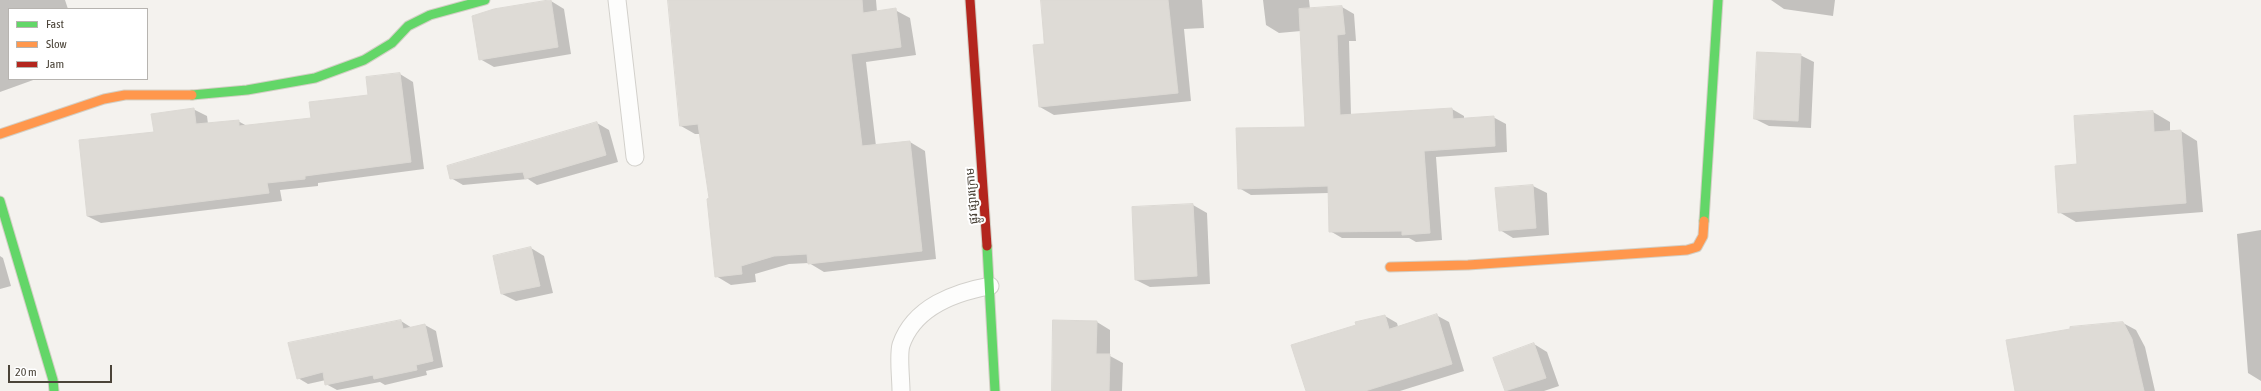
<!DOCTYPE html>
<html>
<head>
<meta charset="utf-8">
<style>
  body { margin:0 }
  #map { position:relative; width:2261px; height:391px; overflow:hidden; background:#f4f2ee; font-family:"Asap Condensed",sans-serif }
  canvas { display:block }
  .legend { position:absolute; left:8px; top:8px; width:140px; height:72px; box-sizing:border-box; background:#fff; border:1px solid #b7b4b0; margin:0; padding:5px 7px; list-style:none; font-size:12px; color:#4b4439 }
  .legend li { display:flex; align-items:center; gap:8px; height:20px }
  .legend b { width:20px; border:1px solid #b7b4b0 }
  .scale { position:absolute; left:8px; top:365px; width:104px; height:18px; box-sizing:border-box; border:2px solid #4b4439; border-top:0; padding-left:5px; font-size:12px; line-height:14px; white-space:nowrap; color:#4b4439; -webkit-text-stroke:3px #fff; paint-order:stroke }
</style>
</head>
<body>
<div id="map">
<canvas width="2261" height="391"></canvas>
<ul class="legend">
<li><b style="height:5px;background:#63d668"></b>Fast</li>
<li><b style="height:5px;background:#ff974d"></b>Slow</li>
<li><b style="height:5px;background:#b3261e"></b>Jam</li>
</ul>
<div class="scale">20 m</div>
</div>
<script>
const ctx = document.querySelector('canvas').getContext('2d');
ctx.lineJoin = 'round';
function paint(path, color) { ctx.fillStyle = color; ctx.fill(path, 'evenodd'); }
function stroke(path, color, width, dash) { ctx.strokeStyle = color; ctx.lineWidth = width; ctx.lineCap = dash ? 'butt' : 'round'; ctx.setLineDash(dash || []); ctx.stroke(path); }
function label(font, color, halo, rows, align = 'center') {
  ctx.font = font + ' "Asap Condensed","Noto Sans Khmer",sans-serif'; ctx.lineWidth = 4; ctx.setLineDash([]); ctx.textBaseline = 'middle'; ctx.strokeStyle = halo; ctx.fillStyle = color; for (const [text, x, y, turn = 0] of rows) {
    ctx.save(); ctx.translate(x, y); ctx.rotate((+turn || 0) * Math.PI / 180); ctx.textAlign = isNaN(turn) ? turn : align; if (halo) ctx.strokeText(text, 0, 0); ctx.fillText(text, 0, 0); ctx.restore();
  }
}
paint(new Path2D(`
  M 0,0 L 65,0 L 68,9 L 9,9 L 9,79 L 36,79 L 0,92 Z
  M 669,0 L 876,0 L 877,12 L 895,10 L 910,18 L 916,55 L 866,62 L 876,146 L 910,142 L 925,151 L 936,259 L 824,272 L 809,263 L 789,264 L 755,274 L 756,282 L 731,285 L 716,276 L 710,199 L 700,134 L 695,134 L 681,126 Z
  M 1042,0 L 1202,0 L 1204,28 L 1184,29 L 1191,101 L 1054,115 L 1040,107 L 1045,45 Z
  M 1263,0 L 1309,0 L 1310,9 L 1342,7 L 1354,14 L 1356,41 L 1349,41 L 1351,115 L 1452,109 L 1464,116 L 1464,119 L 1493,117 L 1506,124 L 1507,152 L 1436,157 L 1442,240 L 1416,242 L 1409,238 L 1342,238 L 1330,231 L 1329,193 L 1251,195 L 1239,188 L 1306,128 L 1301,31 L 1279,33 L 1266,25 Z
  M 1771,0 L 1835,0 L 1833,16 L 1784,9 Z
  M 551,1 L 564,9 L 571,54 L 494,67 L 480,59 Z
  M 1800,55 L 1814,62 L 1811,128 L 1769,126 L 1755,119 Z
  M 400,74 L 413,82 L 424,169 L 318,183 L 318,186 L 280,190 L 282,201 L 101,223 L 87,216 L 155,133 L 193,109 L 207,116 L 208,124 L 238,121 L 247,126 L 313,119 L 369,95 Z
  M 2153,112 L 2170,122 L 2170,132 L 2181,131 L 2197,141 L 2203,212 L 2076,222 L 2059,212 Z
  M 597,123 L 609,130 L 618,162 L 537,185 L 528,179 L 463,185 L 451,178 Z
  M 1533,186 L 1547,193 L 1549,235 L 1513,238 L 1500,230 L 1497,189 Z
  M 1193,205 L 1207,213 L 1210,284 L 1150,287 L 1136,280 L 1133,208 Z
  M 2261,230 L 2261,381 L 2248,373 L 2237,234 Z
  M 531,248 L 544,256 L 553,293 L 516,301 L 502,294 Z
  M 0,256 L 3,258 L 11,286 L 0,289 Z
  M 1436,315 L 1449,322 L 1464,371 L 1400,391 L 1306,391 L 1385,316 L 1397,323 L 1398,327 Z
  M 401,321 L 412,328 L 425,325 L 436,331 L 443,367 L 426,371 L 427,375 L 385,385 L 380,382 L 337,390 L 326,384 L 326,380 L 308,384 L 298,378 Z
  M 1097,322 L 1110,330 L 1110,356 L 1123,363 L 1122,391 L 1053,391 Z
  M 2123,323 L 2136,330 L 2145,347 L 2155,391 L 2016,391 Z
  M 1534,344 L 1547,352 L 1559,386 L 1544,391 L 1506,391 L 1494,359 Z`), '#0003');
const building = new Path2D(`
  M 551,0 L 558,47 L 479,60 L 472,16 L 494,9 Z
  M 668,0 L 862,0 L 863,13 L 896,8 L 901,47 L 851,54 L 862,146 L 910,141 L 922,251 L 808,264 L 807,254 L 774,256 L 741,266 L 742,274 L 715,277 L 707,199 L 709,198 L 698,124 L 680,126 Z
  M 1041,0 L 1168,0 L 1178,93 L 1039,107 L 1033,45 L 1044,44 Z
  M 1342,6 L 1345,34 L 1337,35 L 1340,115 L 1452,108 L 1453,119 L 1494,116 L 1495,146 L 1424,151 L 1430,233 L 1402,235 L 1402,231 L 1329,232 L 1328,186 L 1238,189 L 1236,128 L 1305,127 L 1299,9 Z
  M 1757,52 L 1801,54 L 1798,121 L 1754,119 Z
  M 400,73 L 411,162 L 305,176 L 305,179 L 267,183 L 269,193 L 87,216 L 79,140 L 154,132 L 151,114 L 194,108 L 196,124 L 239,120 L 239,126 L 311,118 L 309,102 L 368,95 L 366,77 Z
  M 2153,111 L 2154,132 L 2181,130 L 2186,203 L 2058,213 L 2055,166 L 2077,164 L 2074,116 Z
  M 597,122 L 606,155 L 525,179 L 523,172 L 450,179 L 447,166 Z
  M 1533,185 L 1536,228 L 1499,231 L 1495,188 Z
  M 1193,204 L 1197,276 L 1135,280 L 1132,207 Z
  M 531,247 L 540,286 L 501,294 L 493,256 Z
  M 1437,314 L 1452,364 L 1365,391 L 1306,391 L 1291,345 L 1356,325 L 1355,322 L 1385,315 L 1389,329 Z
  M 401,320 L 403,329 L 425,324 L 433,361 L 416,365 L 417,370 L 374,379 L 373,375 L 325,385 L 323,372 L 297,379 L 288,343 Z
  M 1053,320 L 1097,321 L 1096,354 L 1110,354 L 1109,391 L 1052,391 Z
  M 2123,322 L 2132,339 L 2144,391 L 2015,391 L 2006,340 L 2070,329 L 2070,327 Z
  M 1534,343 L 1546,378 L 1505,391 L 1493,358 Z`);
paint(building, '#dedbd6');
stroke(building, '#dcd9d4', 1);
const lane = new Path2D(`
  M 617,0 L 635,157
  M 901,391 C 901,379 898,355 901,345 C 914,307 956,292 990,286`);
const fast = new Path2D(`
  M 192,95 L 247,90 L 315,78 L 364,60 L 392,43 L 408,26 L 430,15 L 485,0
  M 0,201 L 53,380 L 54,391
  M 1704,221 L 1718,0
  M 987,246 L 995,391`);
const slow = new Path2D(`
  M 0,134 L 104,99 L 125,95 L 192,95
  M 1390,267 L 1468,265 L 1687,250 L 1697,247 L 1703,236 L 1704,221`);
const jam = new Path2D(`
  M 970,0 L 987,246`);
stroke(lane, '#d2d0cb', 19);
stroke(fast, '#d3cfc5', 11);
stroke(slow, '#d3cfc5', 11);
stroke(jam, '#d3cfc5', 11);
stroke(lane, '#fdfdfc', 17);
stroke(fast, '#63d668', 9);
stroke(slow, '#ff974d', 9);
stroke(jam, '#b3261e', 9);
label('12px', '#4b4439', '#fff', [
  ["ផ្លូវ ផ្សារក្រោម",972,196,-94]
]);
</script>
</body>
</html>
